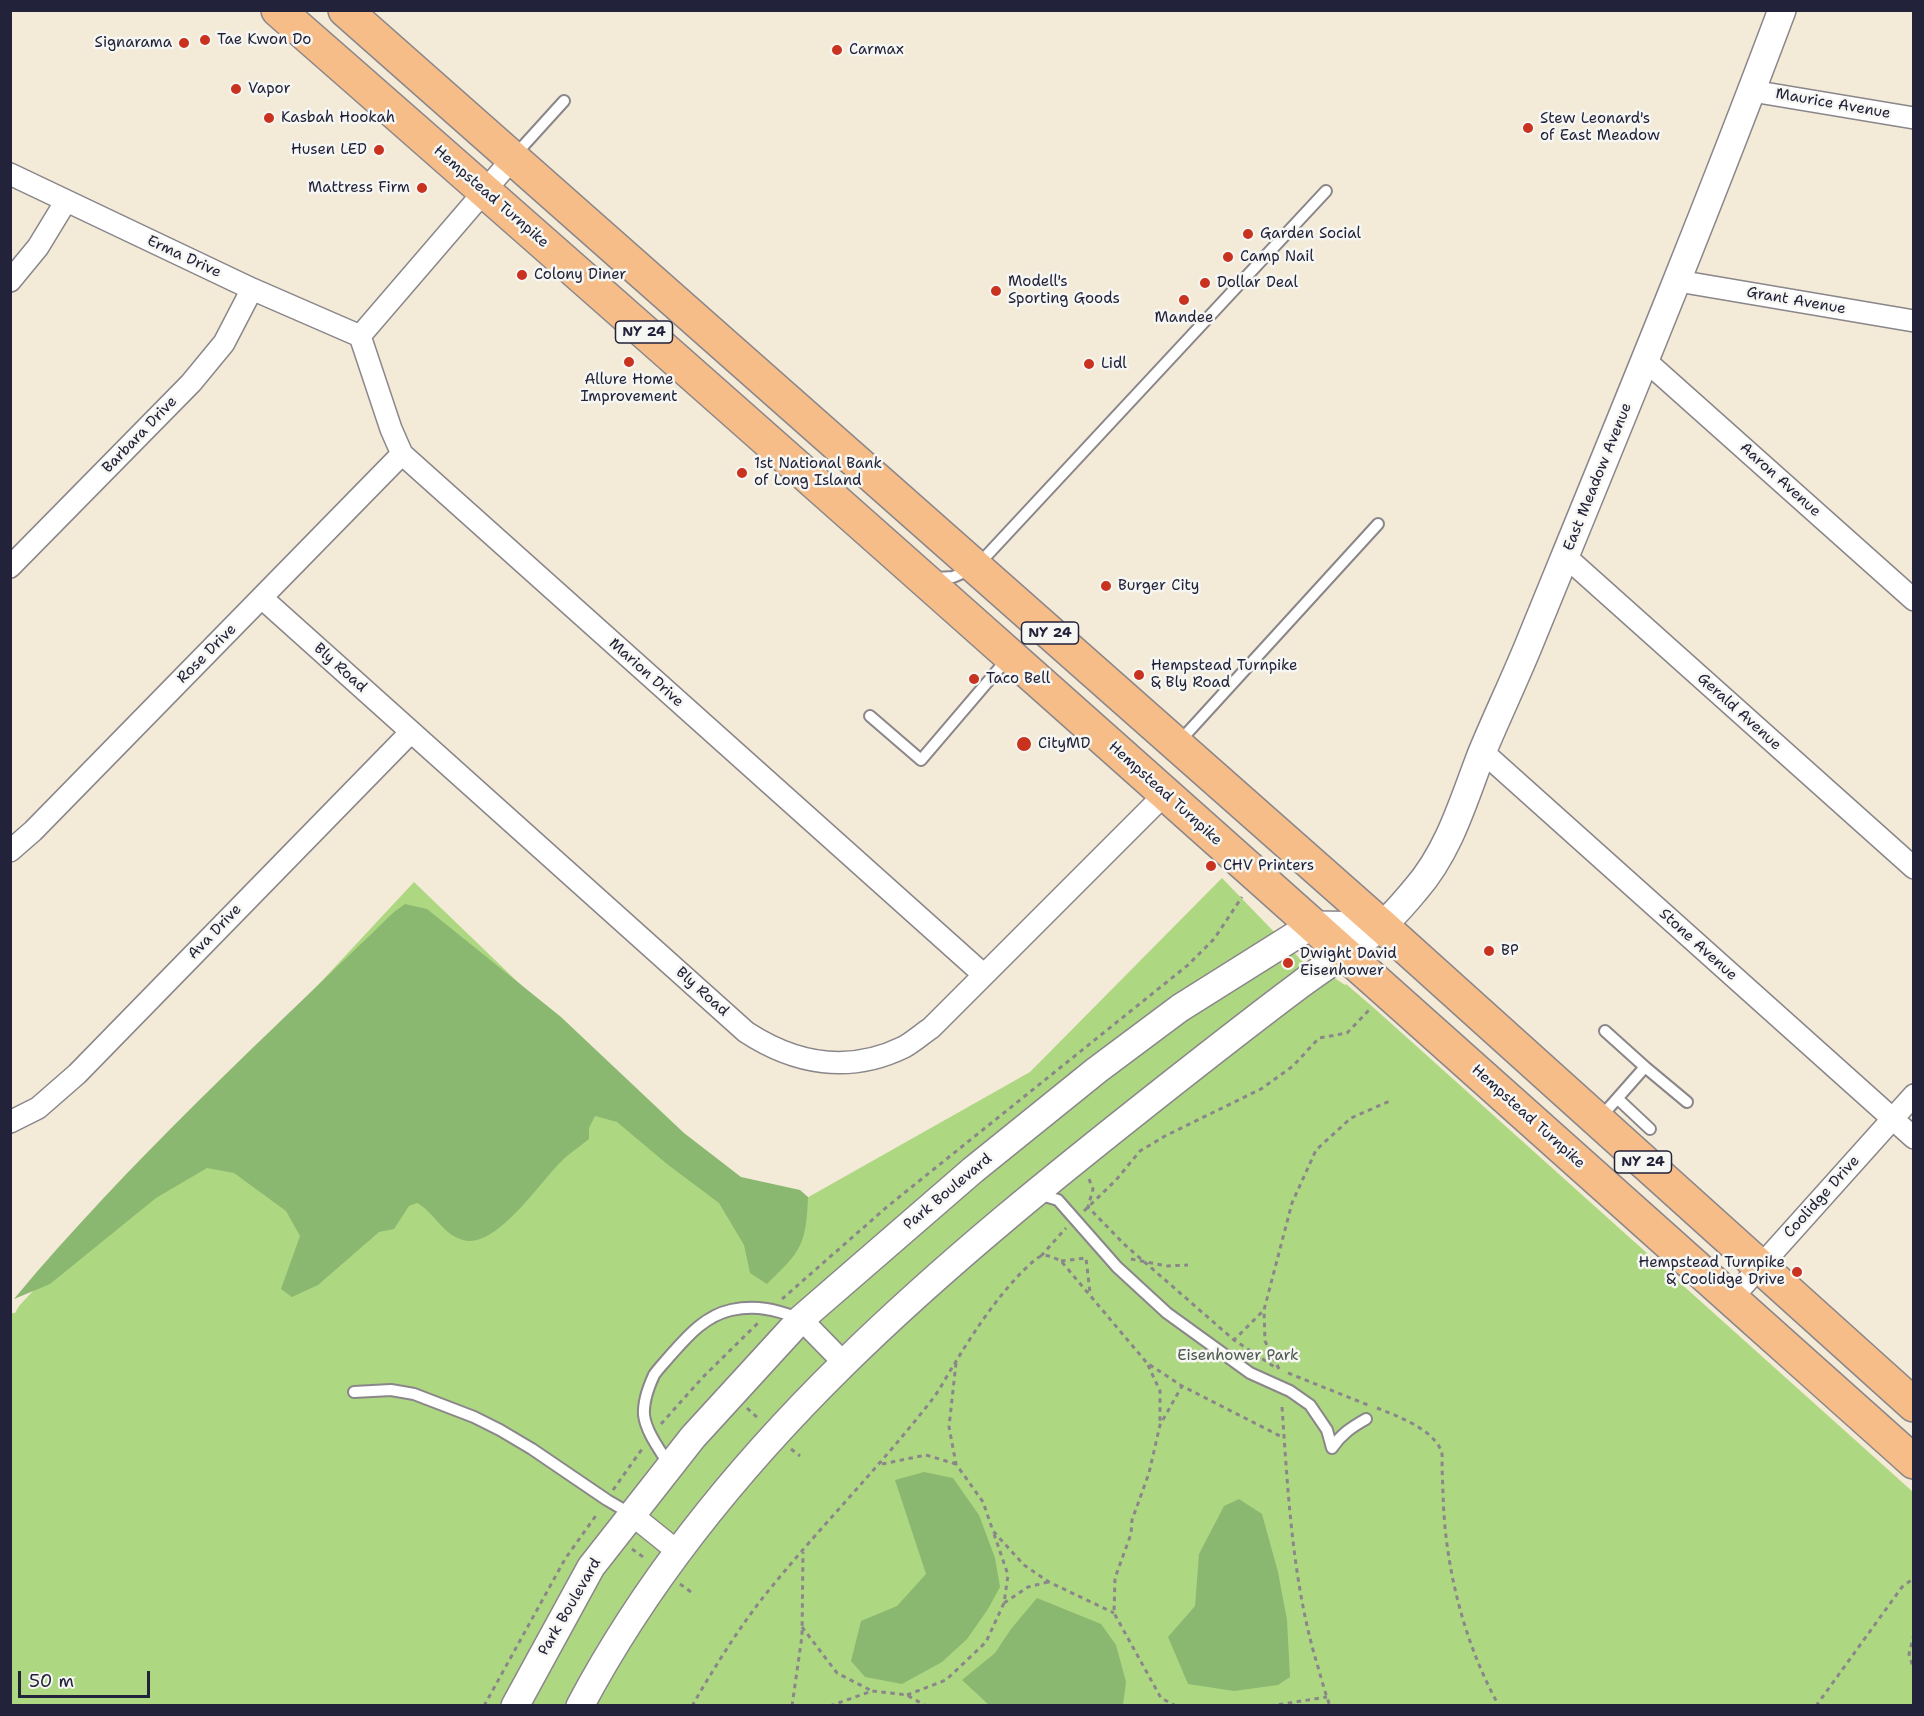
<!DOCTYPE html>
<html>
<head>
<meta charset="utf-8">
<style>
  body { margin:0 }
  #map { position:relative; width:1924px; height:1716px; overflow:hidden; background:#f3ead8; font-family:"Shantell Sans",sans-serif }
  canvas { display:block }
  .frame { position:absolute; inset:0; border:12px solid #22223b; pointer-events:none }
  .scale { position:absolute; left:18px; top:1671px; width:132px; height:27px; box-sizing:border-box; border:3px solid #22223b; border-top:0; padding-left:8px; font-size:18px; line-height:21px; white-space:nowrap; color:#22223b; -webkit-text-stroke:4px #f6f6f2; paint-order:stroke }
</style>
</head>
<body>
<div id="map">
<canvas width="1924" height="1716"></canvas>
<div class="frame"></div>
<div class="scale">50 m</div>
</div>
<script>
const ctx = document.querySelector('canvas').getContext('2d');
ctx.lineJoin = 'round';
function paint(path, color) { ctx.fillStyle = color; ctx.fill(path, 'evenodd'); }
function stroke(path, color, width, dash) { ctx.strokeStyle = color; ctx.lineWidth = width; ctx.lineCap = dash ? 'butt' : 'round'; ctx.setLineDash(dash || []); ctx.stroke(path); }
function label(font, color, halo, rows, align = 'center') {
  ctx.font = font + ' "Shantell Sans",sans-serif'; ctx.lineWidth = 5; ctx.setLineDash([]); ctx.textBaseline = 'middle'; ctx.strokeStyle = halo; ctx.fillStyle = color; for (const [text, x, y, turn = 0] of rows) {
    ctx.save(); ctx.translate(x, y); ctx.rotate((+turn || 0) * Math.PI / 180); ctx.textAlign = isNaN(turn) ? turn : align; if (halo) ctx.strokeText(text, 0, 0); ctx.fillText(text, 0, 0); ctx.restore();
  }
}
paint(new Path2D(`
  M 1222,878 L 1305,964 L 1336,979 L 1345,985 L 1346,984 L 1374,1008 L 1913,1492 L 1913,1705 L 11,1705 L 10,1313 L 15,1313 L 19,1306 L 414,882 L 766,1221 L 1030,1072 Z`), '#aed782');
paint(new Path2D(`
  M 405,904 L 427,909 L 561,1017 L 684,1133 L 741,1177 L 800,1190 L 808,1197 C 806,1246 801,1251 767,1284 L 750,1273 L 744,1245 L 719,1203 L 667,1164 L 617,1122 L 595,1116 L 589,1128 L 589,1139 C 582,1145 574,1150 567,1156 C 544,1175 498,1250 463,1240 C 443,1235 434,1212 417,1203 L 409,1206 L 394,1229 L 379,1232 L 318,1285 L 292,1297 L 281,1289 L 300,1236 L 286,1211 L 234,1173 L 207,1168 L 156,1198 L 50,1284 L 14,1299 C 130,1160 265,1037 394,912 Z
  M 924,1472 L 953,1478 L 979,1515 L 995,1558 L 1000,1587 L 988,1609 L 967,1639 L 942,1662 L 902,1684 L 865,1677 L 851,1661 L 861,1621 L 897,1606 L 926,1574 L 895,1480 Z
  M 1239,1499 L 1262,1514 L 1278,1572 L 1287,1620 L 1290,1677 L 1278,1685 L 1234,1691 L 1188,1684 L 1168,1637 L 1195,1606 L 1199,1554 L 1224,1506 Z
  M 1037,1598 L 1101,1624 L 1116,1645 L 1126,1682 L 1123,1705 L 989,1705 L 962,1680 L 995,1653 L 1011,1629 Z`), '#8ab870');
const service = new Path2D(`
  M 515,155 L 564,101
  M 936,578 L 953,577 L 976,567 L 1326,191
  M 870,716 L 921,760 L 1008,658
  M 1179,742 L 1378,524
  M 1645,1067 L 1687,1102
  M 1618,1099 L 1650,1129
  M 1600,1118 L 1645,1067 L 1605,1031
  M 1038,1194 L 1058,1200 L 1117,1267 L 1167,1313 L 1250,1373 L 1290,1391 L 1310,1405 L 1327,1430 L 1332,1448
  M 354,1392 L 391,1390 L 414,1394 L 474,1417 L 500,1430 L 532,1449 L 607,1500 L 631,1514
  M 1332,1448 C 1341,1434 1352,1427 1366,1419
  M 669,1465 C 660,1450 646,1432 644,1415 C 643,1401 648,1388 654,1375 C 658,1369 664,1363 669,1357 C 686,1338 704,1316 731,1310 C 756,1305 774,1309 798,1318`);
const minor = new Path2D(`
  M 1752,91 L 1914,118
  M 10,174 L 252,289 L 360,336
  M 10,281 L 38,247 L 66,201
  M 1678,281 L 1914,321
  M 360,336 L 391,429 L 402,454 L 984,975
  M 360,336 L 513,158
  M 1646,361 L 1914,600
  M 1565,556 L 1914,868
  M 10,567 L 191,383 L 224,343 L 252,289
  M 262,598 L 746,1032 C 795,1064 849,1074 904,1047 C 913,1042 922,1034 931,1028 L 1165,794
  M 1483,752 L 1914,1138
  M 10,851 L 33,831 L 402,454
  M 10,1122 L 38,1108 L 77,1074 L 411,732
  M 1731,1299 L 1914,1095
  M 801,1319 L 843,1362
  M 631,1514 L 677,1551`);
const tertiary = new Path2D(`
  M 515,1706 L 591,1567 L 693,1437 L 801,1319 L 973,1170 L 1097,1070 L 1180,1008 L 1312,925 L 1382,926
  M 580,1706 C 717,1447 948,1260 1174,1082 C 1216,1049 1258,1016 1301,984 C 1326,965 1355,948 1379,928 C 1393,917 1405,902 1416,889 C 1449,851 1463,802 1481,755 C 1497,716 1516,677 1532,637 C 1617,429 1703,221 1782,10`);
const primary = new Path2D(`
  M 278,10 C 827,490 1370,976 1914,1462
  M 345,10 L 1382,926 L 1914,1405`);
stroke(service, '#8a868a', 14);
stroke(minor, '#8a868a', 24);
stroke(tertiary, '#8a868a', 30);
stroke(primary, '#8a868a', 36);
stroke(new Path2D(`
  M 1089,1179 L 1093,1189 L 1088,1207 L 1125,1245 L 1234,1340 L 1276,1368
  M 1084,1211 L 1116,1180 L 1140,1151 L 1165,1136 L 1261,1089 L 1293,1066 L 1319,1038 L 1347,1033 L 1369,1010
  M 1041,1256 L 1066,1228
  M 1131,1259 L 1167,1266 L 1188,1265
  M 1061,1261 L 1086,1258 L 1090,1293
  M 782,1299 L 888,1206 L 1188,965 L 1214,939 L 1242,897
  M 1233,1341 L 1264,1310
  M 956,1363 L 949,1427 L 956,1464 L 983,1502 L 993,1531 L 1024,1565 L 1049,1582 L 1114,1613
  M 1148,1365 L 1160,1391 L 1160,1425
  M 1279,1369 L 1265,1341 L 1264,1310 L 1292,1203 L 1316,1150 L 1351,1118 L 1392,1100
  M 1288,1373 L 1368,1405
  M 1282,1407 C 1288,1492 1292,1576 1315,1657 C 1320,1673 1324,1690 1330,1706
  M 747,1408 L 760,1420
  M 1377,1408 C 1397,1416 1431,1428 1441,1450 C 1443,1454 1442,1463 1442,1468 C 1443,1488 1443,1507 1445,1527 C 1451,1589 1469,1652 1499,1706
  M 661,1424 L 703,1377 L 758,1323
  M 791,1449 L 800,1456
  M 882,1464 L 926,1455 L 956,1464
  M 613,1490 L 642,1449
  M 632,1549 L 646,1559
  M 680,1584 L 691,1592
  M 1004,1603 L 1028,1587 L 1048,1582
  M 802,1627 L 837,1673 L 872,1691
  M 1914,1634 L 1909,1654 L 1914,1671
  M 907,1695 L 946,1680 L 986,1642 L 1004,1603 L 1008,1575 L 994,1534
  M 484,1706 L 565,1559 L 597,1514
  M 692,1706 C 714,1668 738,1629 765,1595 C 818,1529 878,1469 931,1401 C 940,1390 947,1375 955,1363 C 976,1328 1005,1285 1036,1259 C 1045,1252 1052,1257 1061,1261 L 1147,1363 L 1182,1386 L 1284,1438
  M 792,1706 L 802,1636 L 803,1552
  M 830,1706 L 872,1691 L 907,1695 L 926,1706
  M 1176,1706 L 1161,1698 L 1114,1613 L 1115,1578 L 1131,1534 L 1132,1520 L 1149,1473 L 1160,1425 L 1182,1386
  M 1270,1706 L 1327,1697
  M 1816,1706 L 1902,1587 L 1914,1578`), '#8a868a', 3, [4.5, 4.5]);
stroke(service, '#fff', 10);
stroke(minor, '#fff', 21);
stroke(tertiary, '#fff', 27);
stroke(primary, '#f7bd88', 33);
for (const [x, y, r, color] of [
  [205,40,6,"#c8321e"],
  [184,43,6,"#c8321e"],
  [837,50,6,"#c8321e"],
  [236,89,6,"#c8321e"],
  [269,118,6,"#c8321e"],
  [1528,128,6,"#c8321e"],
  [379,150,6,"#c8321e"],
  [422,188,6,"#c8321e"],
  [1248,234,6,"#c8321e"],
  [1228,257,6,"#c8321e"],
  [522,275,6,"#c8321e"],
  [1205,283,6,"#c8321e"],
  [996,291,6,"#c8321e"],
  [1184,300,6,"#c8321e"],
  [629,362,6,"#c8321e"],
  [1089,364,6,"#c8321e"],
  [742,473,6,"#c8321e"],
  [1106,586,6,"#c8321e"],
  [1139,675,6,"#c8321e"],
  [974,679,6,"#c8321e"],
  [1024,744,8,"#c8321e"],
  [1211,866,6,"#c8321e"],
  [1489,951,6,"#c8321e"],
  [1288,963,6,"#c8321e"],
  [1797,1272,6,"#c8321e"]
]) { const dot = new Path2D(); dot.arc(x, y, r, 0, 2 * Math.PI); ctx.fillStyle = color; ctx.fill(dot); stroke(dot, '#f6f6f2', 2); }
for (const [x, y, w] of [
  [644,332,57],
  [1050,633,57],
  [1643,1162,57]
]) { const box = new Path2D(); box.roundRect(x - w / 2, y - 11, w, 22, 4.5); ctx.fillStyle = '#f6f6f2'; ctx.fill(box); stroke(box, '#22223b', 1.5); }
label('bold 14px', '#22223b', null, [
  ["NY 24",644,332],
  ["NY 24",1050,633],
  ["NY 24",1643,1162]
]);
label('15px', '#22223b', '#f6f6f2', [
  ["Tae Kwon Do",217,40],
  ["Signarama",172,43,"right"],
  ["Carmax",849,50],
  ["Vapor",248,89],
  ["Kasbah Hookah",281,118],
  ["Stew Leonard's",1540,119],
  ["of East Meadow",1540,136],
  ["Husen LED",367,150,"right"],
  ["Mattress Firm",410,188,"right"],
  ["Garden Social",1260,234],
  ["Camp Nail",1240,257],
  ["Colony Diner",534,275],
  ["Modell's",1008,282],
  ["Sporting Goods",1008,299],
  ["Dollar Deal",1217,283],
  ["Mandee",1184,318,"center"],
  ["Lidl",1101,364],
  ["Allure Home",629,380,"center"],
  ["Improvement",629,397,"center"],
  ["1st National Bank",754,464],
  ["of Long Island",754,481],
  ["Burger City",1118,586],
  ["Hempstead Turnpike",1151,666],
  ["& Bly Road",1151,683],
  ["Taco Bell",986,679],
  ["CityMD",1038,744],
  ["CHV Printers",1223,866],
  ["BP",1501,951],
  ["Dwight David",1300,954],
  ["Eisenhower",1300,971],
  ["Hempstead Turnpike",1785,1263,"right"],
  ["& Coolidge Drive",1785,1280,"right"]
], 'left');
label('15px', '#22223b', '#f6f6f2', [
  ["Maurice Avenue",1833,104,10],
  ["Hempstead Turnpike",491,197,41],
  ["Erma Drive",184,257,25],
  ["Grant Avenue",1796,301,10],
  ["Barbara Drive",140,435,-46],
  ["East Meadow Avenue",1598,477,-68],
  ["Aaron Avenue",1780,480,42],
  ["Rose Drive",207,654,-45],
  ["Bly Road",340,668,42],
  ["Marion Drive",646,673,42],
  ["Gerald Avenue",1739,712,42],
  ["Hempstead Turnpike",1165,794,42],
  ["Ava Drive",215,932,-46],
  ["Stone Avenue",1698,945,42],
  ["Bly Road",702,992,42],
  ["Hempstead Turnpike",1528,1117,42],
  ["Park Boulevard",948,1192,-40],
  ["Coolidge Drive",1822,1197,-48],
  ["Park Boulevard",570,1607,-60]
]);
label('15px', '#4c5850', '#f6f6f2', [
  ["Eisenhower Park",1238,1356]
]);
</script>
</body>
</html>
